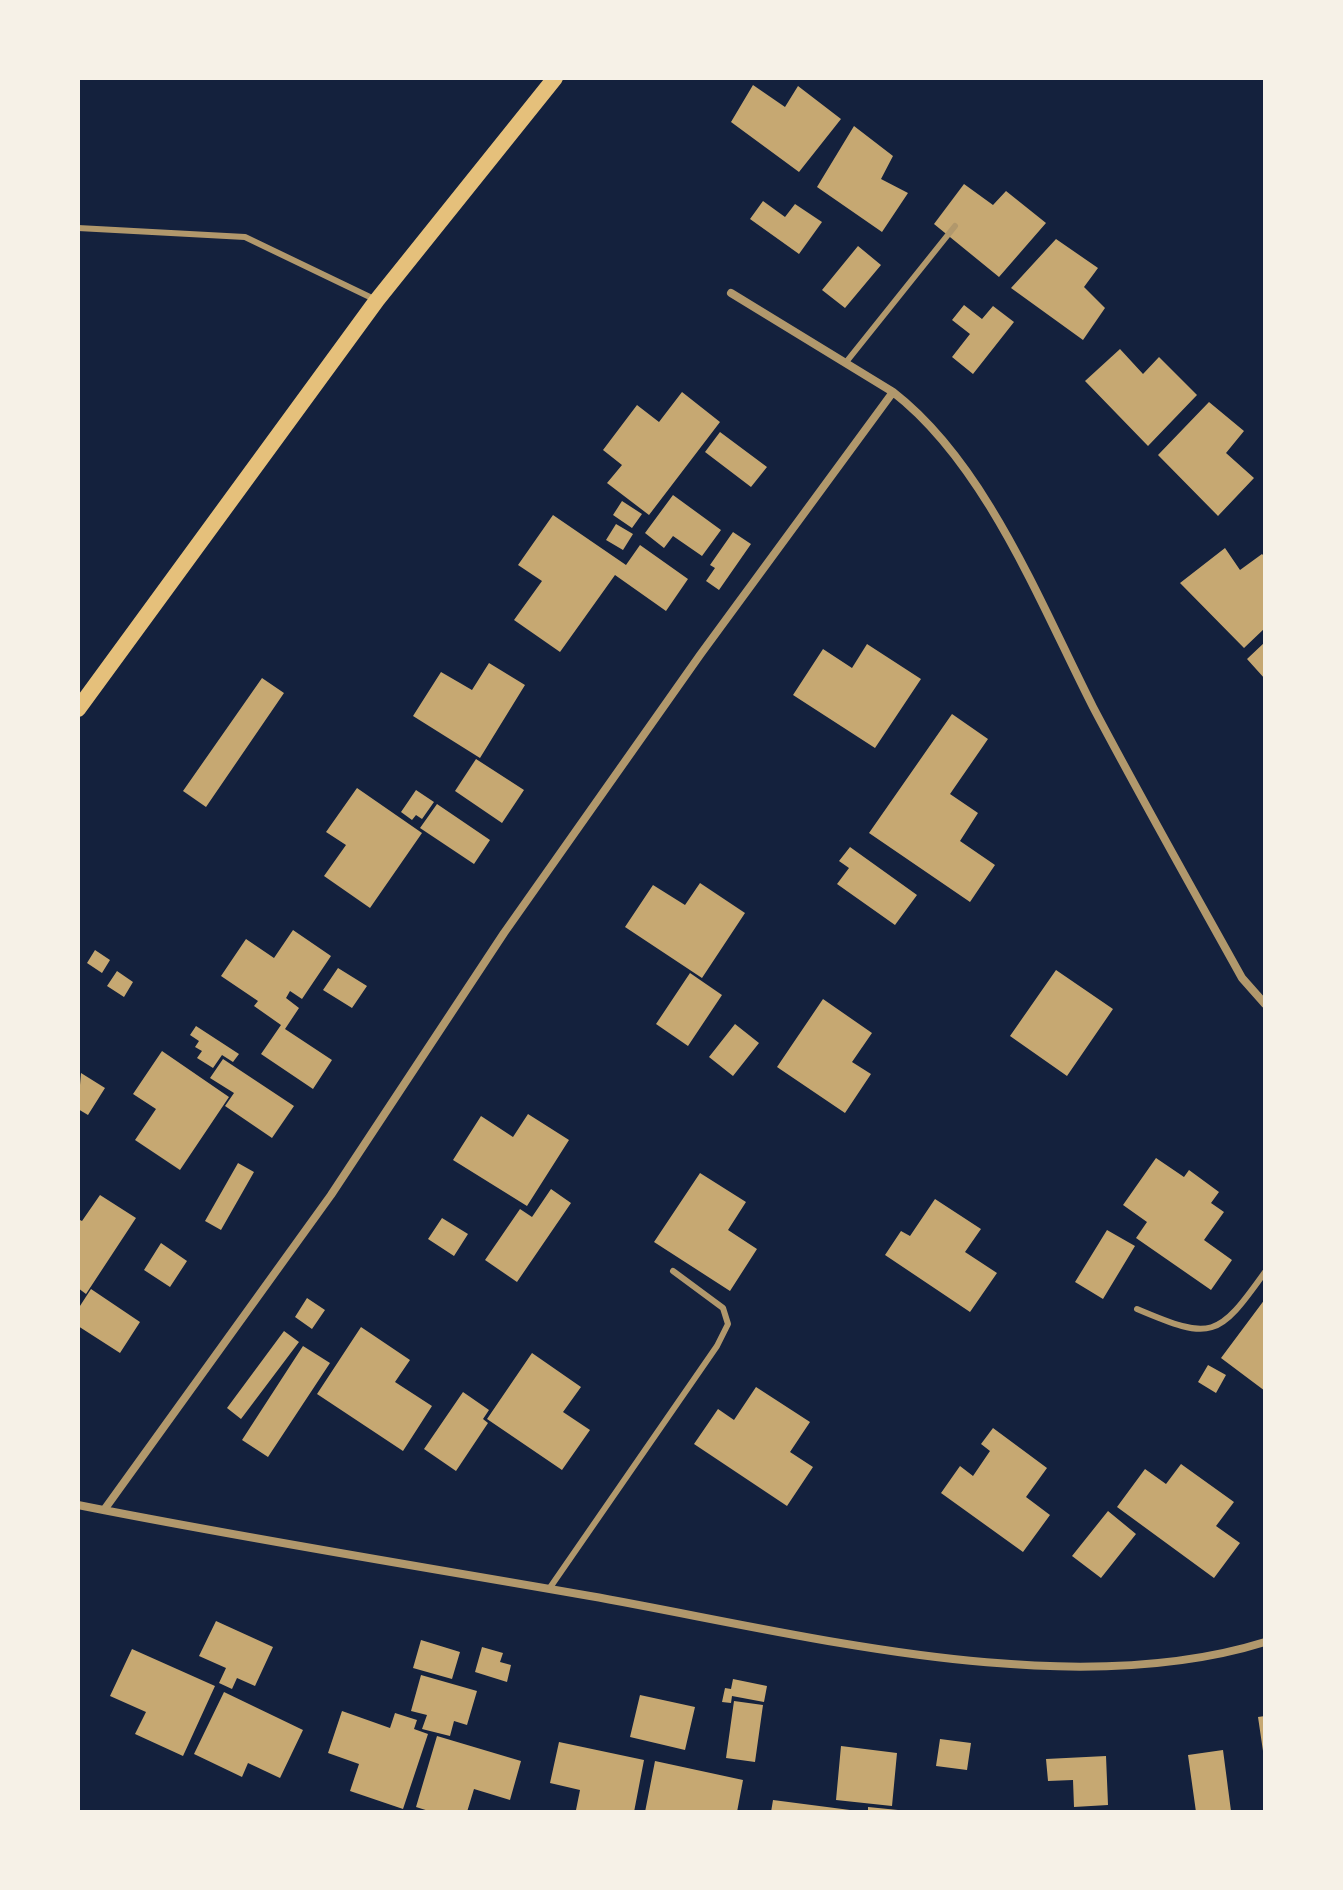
<!DOCTYPE html>
<html>
<head>
<meta charset="utf-8">
<style>
  body { margin:0 }
  #map { position:relative; width:1343px; height:1890px; overflow:hidden; background:#14213d; font-family:Poppins,sans-serif }
  canvas { display:block }
  .frame { position:absolute; inset:0; border:80px solid #f6f1e7; pointer-events:none }
</style>
</head>
<body>
<div id="map">
<canvas width="1343" height="1890"></canvas>
<div class="frame"></div>
</div>
<script>
const ctx = document.querySelector('canvas').getContext('2d');
ctx.lineJoin = 'round';
function paint(path, color) { ctx.fillStyle = color; ctx.fill(path, 'evenodd'); }
function stroke(path, color, width, dash) { ctx.strokeStyle = color; ctx.lineWidth = width; ctx.lineCap = dash ? 'butt' : 'round'; ctx.setLineDash(dash || []); ctx.stroke(path); }
paint(new Path2D(`
  M 753,85 L 785,107 L 798,86 L 841,119 L 799,172 L 731,122 Z
  M 854,126 L 893,156 L 881,179 L 908,193 L 882,232 L 817,187 Z
  M 964,184 L 993,205 L 1006,191 L 1046,223 L 999,277 L 934,224 Z
  M 763,201 L 785,217 L 795,204 L 822,222 L 799,254 L 750,219 Z
  M 1056,239 L 1098,268 L 1084,287 L 1105,308 L 1083,340 L 1011,288 Z
  M 858,246 L 881,265 L 845,308 L 822,290 Z
  M 964,305 L 982,319 L 993,306 L 1014,322 L 973,374 L 952,357 L 970,334 L 952,320 Z
  M 1120,349 L 1143,374 L 1159,357 L 1197,395 L 1148,446 L 1085,381 Z
  M 682,392 L 720,422 L 649,515 L 607,483 L 622,465 L 603,450 L 637,405 L 659,422 Z
  M 1209,402 L 1244,431 L 1226,453 L 1254,478 L 1218,516 L 1158,455 Z
  M 720,432 L 767,467 L 751,487 L 705,452 Z
  M 673,495 L 721,530 L 702,556 L 673,536 L 664,548 L 645,533 Z
  M 622,501 L 642,514 L 632,528 L 613,515 Z
  M 553,515 L 626,565 L 640,545 L 688,579 L 666,611 L 615,575 L 560,652 L 514,620 L 542,581 L 518,565 Z
  M 616,524 L 633,534 L 623,550 L 606,540 Z
  M 733,532 L 751,544 L 719,590 L 706,581 L 715,568 L 710,565 Z
  M 1225,548 L 1240,570 L 1262,554 L 1265,557 L 1265,628 L 1244,648 L 1180,583 Z
  M 1265,642 L 1265,679 L 1247,659 Z
  M 867,644 L 921,679 L 875,748 L 793,695 L 823,649 L 852,668 Z
  M 489,663 L 525,685 L 480,758 L 413,716 L 441,672 L 472,690 Z
  M 262,678 L 284,693 L 206,807 L 183,791 Z
  M 952,714 L 988,739 L 950,794 L 978,813 L 960,841 L 995,865 L 970,902 L 869,833 Z
  M 476,759 L 524,790 L 502,823 L 455,791 Z
  M 357,788 L 422,833 L 370,908 L 324,876 L 346,845 L 326,832 Z
  M 416,790 L 434,802 L 422,819 L 416,815 L 412,820 L 401,812 Z
  M 437,804 L 490,840 L 474,864 L 420,828 Z
  M 850,847 L 917,895 L 895,925 L 837,884 L 849,868 L 839,861 Z
  M 700,883 L 745,913 L 702,978 L 625,927 L 653,885 L 685,905 Z
  M 293,930 L 331,956 L 302,999 L 290,991 L 286,998 L 299,1008 L 285,1029 L 332,1060 L 313,1089 L 261,1054 L 281,1025 L 254,1006 L 258,1001 L 221,976 L 246,939 L 274,958 Z
  M 95,950 L 110,960 L 102,973 L 87,963 Z
  M 338,968 L 367,986 L 352,1008 L 323,990 Z
  M 1056,970 L 1113,1009 L 1067,1076 L 1010,1036 Z
  M 117,971 L 133,982 L 124,997 L 107,986 Z
  M 690,973 L 722,995 L 688,1046 L 656,1024 Z
  M 823,999 L 872,1033 L 852,1062 L 871,1074 L 845,1113 L 777,1067 Z
  M 735,1024 L 759,1043 L 733,1076 L 709,1057 Z
  M 196,1026 L 239,1054 L 233,1062 L 222,1055 L 213,1068 L 197,1058 L 202,1051 L 195,1047 L 199,1041 L 190,1035 Z
  M 162,1051 L 229,1097 L 180,1170 L 135,1140 L 156,1109 L 133,1094 Z
  M 223,1059 L 294,1106 L 272,1138 L 225,1106 L 234,1093 L 210,1078 Z
  M 81,1073 L 105,1088 L 88,1115 L 78,1109 Z
  M 528,1114 L 569,1140 L 527,1206 L 453,1160 L 481,1116 L 513,1137 Z
  M 1156,1158 L 1184,1177 L 1189,1170 L 1219,1192 L 1211,1203 L 1224,1212 L 1204,1240 L 1232,1260 L 1211,1290 L 1136,1238 L 1147,1222 L 1123,1205 Z
  M 238,1163 L 254,1172 L 221,1230 L 205,1221 Z
  M 700,1173 L 746,1202 L 728,1230 L 757,1249 L 730,1291 L 654,1242 Z
  M 551,1189 L 571,1203 L 517,1282 L 485,1260 L 520,1209 L 532,1217 Z
  M 100,1195 L 136,1218 L 86,1294 L 78,1288 L 78,1219 L 82,1221 Z
  M 935,1199 L 981,1229 L 965,1252 L 997,1273 L 970,1312 L 885,1255 L 901,1231 L 910,1236 Z
  M 442,1218 L 468,1234 L 454,1256 L 428,1239 Z
  M 1107,1230 L 1135,1246 L 1103,1299 L 1075,1282 Z
  M 161,1243 L 187,1261 L 170,1287 L 144,1270 Z
  M 91,1289 L 140,1322 L 120,1353 L 78,1326 L 78,1309 Z
  M 307,1298 L 325,1310 L 312,1329 L 295,1317 Z
  M 1265,1299 L 1265,1391 L 1221,1358 Z
  M 361,1327 L 410,1360 L 395,1382 L 432,1406 L 403,1451 L 317,1394 Z
  M 284,1331 L 299,1342 L 241,1419 L 227,1408 Z
  M 303,1346 L 330,1363 L 268,1457 L 242,1440 Z
  M 532,1353 L 581,1387 L 563,1412 L 590,1430 L 562,1470 L 487,1419 Z
  M 1208,1365 L 1226,1375 L 1216,1393 L 1198,1382 Z
  M 756,1387 L 810,1422 L 790,1452 L 813,1467 L 787,1506 L 694,1444 L 718,1409 L 734,1420 Z
  M 463,1392 L 489,1410 L 483,1419 L 488,1423 L 456,1471 L 424,1449 Z
  M 993,1428 L 1047,1468 L 1026,1497 L 1050,1515 L 1023,1552 L 941,1493 L 960,1466 L 973,1476 L 990,1451 L 981,1444 Z
  M 1181,1464 L 1234,1502 L 1216,1526 L 1240,1543 L 1214,1578 L 1117,1507 L 1145,1469 L 1166,1484 Z
  M 1108,1511 L 1136,1534 L 1101,1578 L 1072,1556 Z
  M 216,1621 L 273,1647 L 255,1686 L 237,1678 L 232,1689 L 219,1683 L 226,1668 L 199,1656 Z
  M 421,1640 L 460,1652 L 452,1679 L 413,1668 Z
  M 482,1647 L 503,1653 L 500,1662 L 511,1665 L 507,1682 L 475,1672 Z
  M 132,1649 L 215,1686 L 183,1756 L 135,1734 L 146,1712 L 110,1696 Z
  M 421,1675 L 477,1691 L 467,1725 L 454,1721 L 450,1736 L 422,1729 L 427,1715 L 411,1711 Z
  M 733,1679 L 767,1686 L 764,1702 L 732,1696 L 731,1703 L 722,1702 L 725,1688 L 731,1689 Z
  M 224,1692 L 303,1730 L 280,1778 L 248,1763 L 242,1777 L 194,1754 Z
  M 640,1695 L 695,1707 L 685,1750 L 630,1737 Z
  M 734,1701 L 763,1705 L 755,1762 L 726,1758 Z
  M 342,1711 L 390,1728 L 395,1713 L 417,1720 L 414,1729 L 428,1734 L 403,1809 L 350,1791 L 359,1764 L 328,1753 Z
  M 1265,1716 L 1265,1751 L 1263,1751 L 1258,1717 Z
  M 437,1736 L 521,1761 L 510,1800 L 474,1789 L 467,1812 L 432,1812 L 416,1807 Z
  M 940,1739 L 971,1743 L 967,1770 L 936,1766 Z
  M 559,1742 L 644,1760 L 634,1812 L 576,1810 L 580,1790 L 550,1783 Z
  M 841,1746 L 897,1753 L 892,1806 L 836,1800 Z
  M 1223,1750 L 1231,1811 L 1196,1812 L 1188,1755 Z
  M 1106,1756 L 1108,1805 L 1074,1807 L 1073,1780 L 1048,1781 L 1046,1759 Z
  M 655,1761 L 743,1780 L 737,1812 L 645,1812 Z
  M 773,1800 L 850,1810 L 850,1812 L 771,1812 Z
  M 868,1807 L 898,1810 L 897,1812 L 868,1812 Z`), '#c6a872');
stroke(new Path2D(`
  M 78,228 L 245,237 L 374,299
  M 847,361 L 955,226
  M 1137,1309 C 1212,1341 1218,1338 1265,1272
  M 549,1589 L 717,1346 L 728,1324 L 723,1308 L 673,1271`), '#b1986c', 6);
stroke(new Path2D(`
  M 731,293 L 893,392
  M 78,1505 C 248,1539 419,1566 590,1596 C 794,1632 1064,1705 1265,1642
  M 104,1510 L 331,1195 L 504,933 L 700,655 L 893,392 C 986,464 1040,603 1093,707 C 1141,798 1192,888 1242,978 L 1265,1004`), '#b1986c', 8);
stroke(new Path2D(`
  M 78,709 L 377,300 L 555,78`), '#e5c07b', 16);
</script>
</body>
</html>
